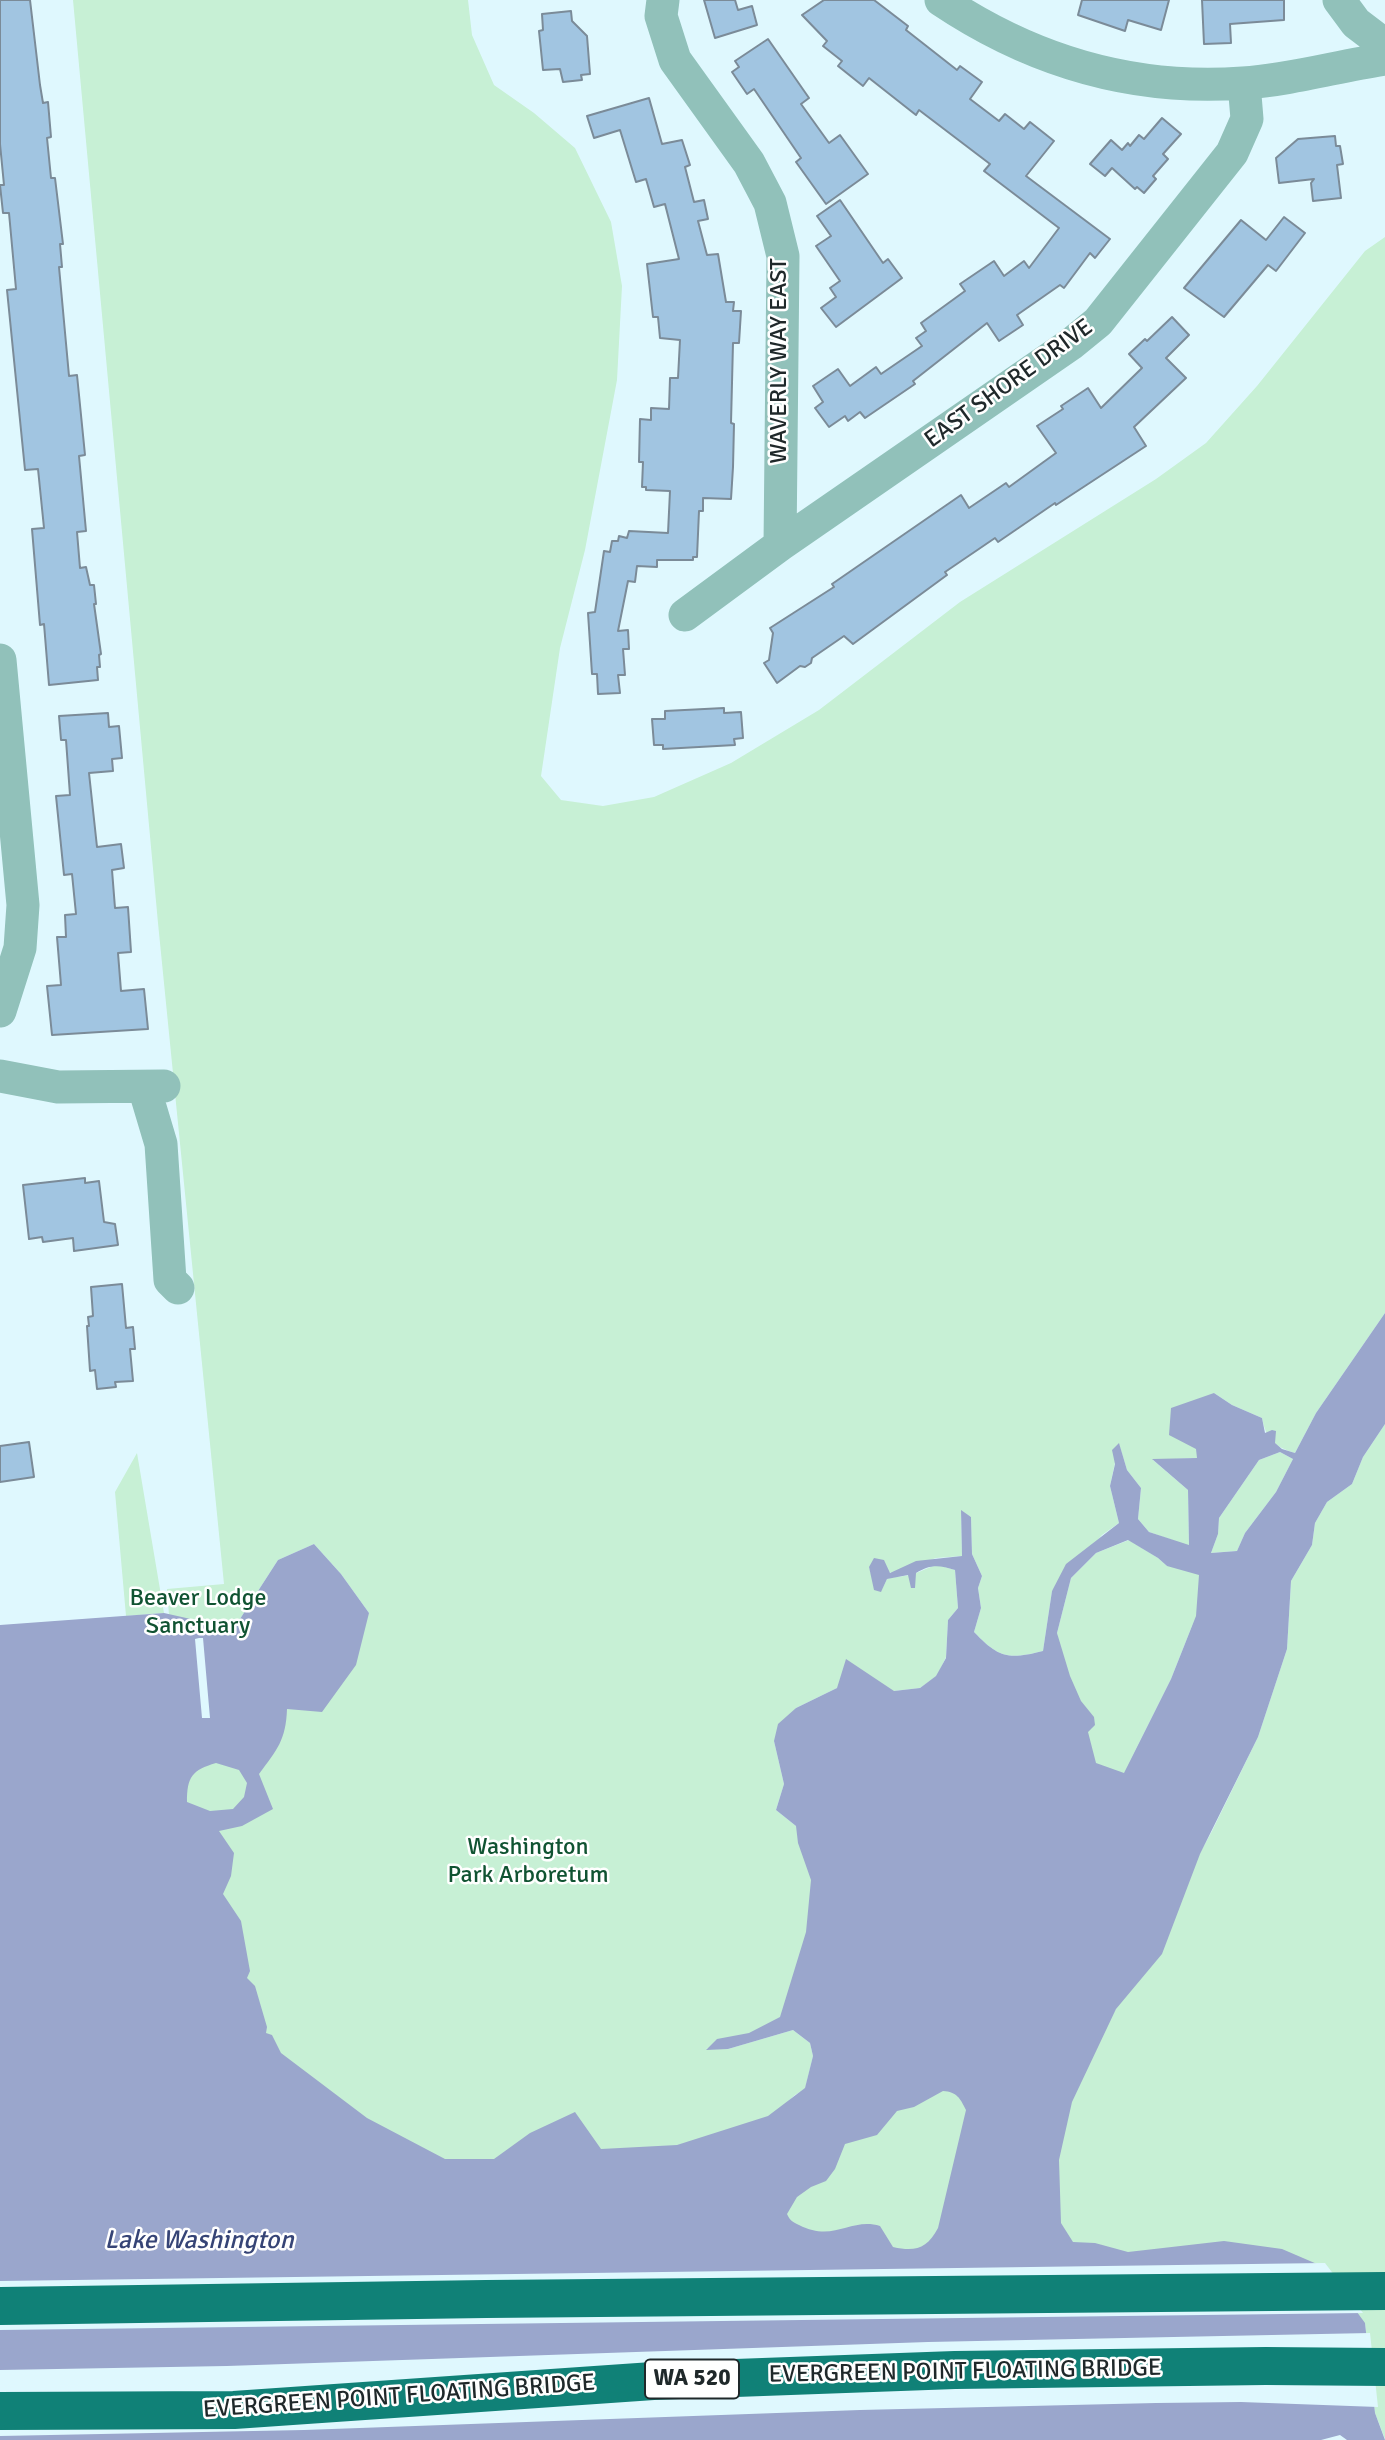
<!DOCTYPE html>
<html>
<head>
<meta charset="utf-8">
<style>
  body { margin:0 }
  canvas { display:block; background:#dff8fe }
</style>
</head>
<body>
<canvas width="1385" height="2440"></canvas>
<script>
const ctx = document.querySelector('canvas').getContext('2d');
ctx.lineJoin = 'round';
function paint(path, color) { ctx.fillStyle = color; ctx.fill(path, 'evenodd'); }
function stroke(path, color, width, dash) { ctx.strokeStyle = color; ctx.lineWidth = width; ctx.lineCap = dash ? 'butt' : 'round'; ctx.setLineDash(dash || []); ctx.stroke(path); }
function label(font, color, halo, rows, align = 'center') {
  ctx.font = font + ' Signika,sans-serif'; ctx.lineWidth = 5; ctx.setLineDash([]); ctx.textBaseline = 'middle'; ctx.strokeStyle = halo; ctx.fillStyle = color; for (const [text, x, y, turn = 0] of rows) {
    ctx.save(); ctx.translate(x, y); ctx.rotate((+turn || 0) * Math.PI / 180); ctx.textAlign = isNaN(turn) ? turn : align; if (halo) ctx.strokeText(text, 0, 0); ctx.fillText(text, 0, 0); ctx.restore();
  }
}
paint(new Path2D(`
  M 73,0 L 468,0 L 472,35 L 494,85 L 534,113 L 575,148 L 611,222 L 622,286 L 617,380 L 585,550 L 560,648 L 541,776 L 561,800 L 603,806 L 654,797 L 731,763 L 819,710 L 960,602 L 1156,479 L 1206,443 L 1257,386 L 1365,251 L 1385,237 L 1385,1313 L 1316,1413 L 1295,1453 C 1275,1447 1266,1439 1262,1418 L 1232,1405 L 1214,1393 L 1197,1449 L 1197,1458 L 1153,1460 L 1188,1490 L 1189,1546 L 1149,1532 L 1138,1519 L 1141,1488 L 1127,1470 L 1119,1444 L 1110,1486 L 1119,1523 L 1102,1535 L 1052,1591 L 1043,1651 C 1008,1660 999,1658 974,1632 L 981,1608 L 978,1588 L 982,1576 L 972,1554 L 971,1517 L 961,1511 L 962,1556 L 936,1558 L 892,1573 L 869,1567 L 872,1577 L 881,1591 L 887,1579 C 896,1576 906,1577 916,1573 C 936,1565 933,1563 955,1570 L 958,1608 L 948,1620 L 946,1657 L 937,1676 L 920,1688 L 894,1691 L 837,1688 L 796,1708 L 774,1741 L 784,1784 L 776,1810 L 796,1826 L 820,1825 L 800,2021 L 706,2049 L 728,2049 L 793,2030 L 810,2043 L 813,2056 L 805,2089 L 795,2095 L 741,2145 L 0,2288 L 0,1885 L 107,1826 L 369,1613 L 341,1574 L 314,1544 L 278,1560 L 229,1636 L 171,1641 L 167,1589 L 224,1584 L 158,923 Z
  M 1385,1424 L 1385,2439 L 1375,2413 L 1365,2323 L 720,2270 L 800,2125 L 966,2010 L 1004,2216 L 1212,1831 L 1258,1737 L 1287,1649 L 1291,1581 L 1312,1545 L 1315,1523 L 1327,1502 L 1352,1484 L 1363,1457 Z
  M 1280,1452 L 1293,1459 L 1276,1492 L 1245,1533 L 1237,1551 L 1211,1553 L 1218,1534 L 1219,1518 L 1259,1460 Z
  M 137,1453 L 164,1613 L 126,1616 L 115,1492 Z
  M 1129,1540 L 1158,1558 L 1167,1566 L 1204,1565 L 1222,1591 L 1132,1802 L 1085,1768 L 1057,1633 L 1071,1578 L 1096,1553 ZM 1196,1616 L 1172,1680 L 1126,1769 L 1171,1679 Z`), '#c7f0d5');
paint(new Path2D(`
  M 1385,1313 L 1385,1424 L 1363,1457 L 1352,1484 L 1327,1502 L 1315,1523 L 1312,1545 L 1291,1581 L 1287,1649 L 1258,1737 L 1200,1854 L 1162,1954 L 1116,2009 L 1072,2102 L 1059,2160 L 1061,2223 L 1073,2242 L 1095,2243 L 1128,2252 L 1224,2241 L 1282,2249 L 1324,2267 L 1365,2323 L 1375,2413 L 1385,2440 L 1347,2440 L 1340,2435 L 1321,2440 L 0,2440 L 0,1625 L 164,1613 L 204,1622 L 229,1636 L 278,1560 L 314,1544 L 341,1574 L 369,1613 L 356,1665 L 322,1712 L 287,1709 C 286,1740 277,1750 259,1774 L 273,1809 L 242,1826 L 219,1831 L 234,1853 L 231,1876 L 223,1894 L 241,1921 L 250,1971 L 247,1978 L 255,1986 L 267,2027 L 266,2033 L 272,2035 L 281,2053 L 367,2118 L 445,2159 L 494,2159 L 530,2133 L 575,2112 L 601,2149 L 677,2145 L 768,2116 L 805,2088 L 813,2056 L 810,2043 L 793,2030 L 728,2049 L 706,2050 L 717,2039 L 749,2033 L 780,2017 L 806,1932 L 811,1880 L 798,1843 L 796,1826 L 776,1810 L 784,1784 L 774,1741 L 778,1724 L 796,1708 L 837,1688 L 846,1659 L 894,1691 L 920,1688 L 936,1676 L 946,1658 L 948,1620 L 958,1608 L 955,1570 C 939,1565 931,1564 916,1573 L 915,1588 L 911,1588 L 908,1575 L 887,1579 L 881,1592 L 874,1590 L 869,1567 L 874,1558 L 884,1560 L 890,1573 L 916,1561 L 962,1556 L 961,1510 L 971,1517 L 972,1554 L 982,1576 L 978,1588 L 981,1608 L 974,1632 C 999,1658 1008,1660 1043,1651 L 1052,1591 L 1066,1564 L 1119,1523 L 1110,1486 L 1115,1464 L 1112,1450 L 1119,1443 L 1127,1470 L 1141,1488 L 1138,1519 L 1149,1532 L 1189,1545 L 1188,1490 L 1152,1459 L 1197,1458 L 1196,1449 L 1169,1435 L 1171,1408 L 1214,1393 L 1232,1405 L 1262,1418 L 1265,1433 L 1272,1430 L 1276,1431 L 1275,1443 L 1282,1449 L 1295,1453 L 1316,1413 ZM 1280,1452 L 1293,1459 L 1276,1492 L 1245,1533 L 1237,1551 L 1211,1553 L 1218,1534 L 1219,1518 L 1259,1460 ZM 1128,1540 L 1158,1558 L 1167,1566 L 1199,1575 L 1196,1616 L 1171,1679 L 1124,1773 L 1096,1763 L 1088,1732 L 1095,1725 L 1094,1717 L 1081,1701 L 1070,1676 L 1057,1633 L 1071,1578 L 1096,1553 ZM 216,1763 L 239,1770 L 247,1783 L 244,1797 L 233,1809 L 210,1811 L 187,1802 C 187,1777 192,1770 216,1763 ZM 943,2091 C 957,2092 960,2098 966,2110 L 938,2228 C 927,2249 915,2252 893,2247 L 880,2226 C 851,2217 834,2243 799,2225 C 793,2222 790,2221 787,2214 L 797,2197 L 811,2187 L 826,2181 L 835,2169 L 845,2144 L 877,2135 L 897,2111 L 914,2107 Z`), '#9aa6cc');
paint(new Path2D(`
  M 199,1638 L 203,1638 L 210,1718 L 202,1718 L 195,1639 Z
  M 1325,2263 L 1363,2313 L 0,2330 L 0,2281 Z
  M 1370,2333 L 1378,2407 L 1241,2402 L 1156,2403 L 860,2410 L 304,2430 L 0,2436 L 0,2370 L 227,2366 L 928,2342 Z`), '#dff8fe');
const building = new Path2D(`
  M 0,0 L 30,0 L 40,85 L 43,103 L 48,102 L 51,137 L 47,138 L 51,178 L 55,178 L 63,244 L 60,244 L 62,267 L 59,267 L 69,376 L 77,375 L 85,455 L 79,456 L 86,531 L 77,532 L 80,568 L 86,567 L 90,585 L 94,585 L 96,604 L 94,604 L 101,654 L 99,655 L 100,667 L 97,667 L 98,680 L 49,685 L 44,624 L 40,625 L 32,529 L 44,528 L 38,469 L 25,470 L 7,290 L 16,289 L 9,213 L 3,213 L 0,185 L 4,185 L 0,144 Z
  M 704,0 L 735,0 L 738,10 L 752,6 L 757,25 L 715,38 Z
  M 824,0 L 874,0 L 908,26 L 906,30 L 957,70 L 960,66 L 982,82 L 970,99 L 999,121 L 1005,114 L 1024,129 L 1030,122 L 1054,141 L 1026,176 L 1110,239 L 1095,258 L 1090,253 L 1064,288 L 1060,285 L 1017,315 L 1023,325 L 999,341 L 987,323 L 913,381 L 915,384 L 865,418 L 860,412 L 848,421 L 845,416 L 829,427 L 815,408 L 823,402 L 813,386 L 838,369 L 850,386 L 876,367 L 881,374 L 922,346 L 916,338 L 926,331 L 921,323 L 965,291 L 960,284 L 994,261 L 1004,276 L 1024,261 L 1029,268 L 1059,228 L 984,171 L 990,164 L 919,110 L 916,115 L 869,78 L 863,86 L 838,66 L 842,61 L 823,46 L 827,41 L 802,15 Z
  M 1082,0 L 1169,0 L 1161,30 L 1128,20 L 1125,31 L 1078,15 Z
  M 1202,0 L 1284,0 L 1284,20 L 1230,24 L 1231,43 L 1204,44 Z
  M 571,11 L 572,21 L 587,36 L 590,74 L 581,75 L 582,80 L 563,82 L 560,69 L 543,70 L 539,31 L 543,30 L 542,14 Z
  M 768,39 L 809,98 L 801,104 L 829,143 L 840,135 L 868,174 L 826,204 L 796,162 L 801,158 L 754,89 L 747,94 L 732,72 L 739,67 L 735,61 Z
  M 649,98 L 662,144 L 682,140 L 690,165 L 685,167 L 694,202 L 704,200 L 708,219 L 698,221 L 707,255 L 718,254 L 726,302 L 734,302 L 733,311 L 741,311 L 739,343 L 733,343 L 731,423 L 734,424 L 733,467 L 731,499 L 703,498 L 703,511 L 699,511 L 697,557 L 693,557 L 693,560 L 657,560 L 657,567 L 637,566 L 635,582 L 628,581 L 618,631 L 628,630 L 629,649 L 623,649 L 625,675 L 618,675 L 620,693 L 598,694 L 597,674 L 592,674 L 588,613 L 595,612 L 604,551 L 610,552 L 612,541 L 618,541 L 619,536 L 627,538 L 629,531 L 668,533 L 670,491 L 646,490 L 646,487 L 642,487 L 643,462 L 639,462 L 640,419 L 651,420 L 651,408 L 669,409 L 670,378 L 678,378 L 680,340 L 660,338 L 658,317 L 653,317 L 647,264 L 679,259 L 665,204 L 654,207 L 646,179 L 636,182 L 620,130 L 594,138 L 587,116 Z
  M 1162,118 L 1181,134 L 1163,154 L 1168,159 L 1153,176 L 1156,179 L 1144,193 L 1137,187 L 1135,189 L 1112,168 L 1105,176 L 1090,164 L 1111,140 L 1122,150 L 1128,143 L 1130,146 L 1139,135 L 1144,139 Z
  M 1335,136 L 1336,146 L 1340,146 L 1343,164 L 1337,165 L 1341,198 L 1313,201 L 1311,183 L 1314,179 L 1279,183 L 1276,158 L 1298,139 Z
  M 840,200 L 883,263 L 888,259 L 902,278 L 836,327 L 821,308 L 836,297 L 830,288 L 840,281 L 816,246 L 831,236 L 817,216 Z
  M 1284,217 L 1305,233 L 1276,271 L 1268,265 L 1224,317 L 1184,288 L 1241,220 L 1266,240 Z
  M 1172,317 L 1189,335 L 1166,358 L 1186,378 L 1134,427 L 1146,446 L 1056,505 L 1055,503 L 998,542 L 995,538 L 945,572 L 947,575 L 853,644 L 844,636 L 812,658 L 811,663 L 805,667 L 800,666 L 777,683 L 764,663 L 769,660 L 773,633 L 770,628 L 834,587 L 832,584 L 961,495 L 969,508 L 1006,483 L 1009,487 L 1056,453 L 1037,426 L 1063,409 L 1061,406 L 1088,388 L 1101,408 L 1142,368 L 1129,354 L 1145,339 L 1147,341 Z
  M 724,708 L 724,713 L 741,712 L 743,738 L 734,739 L 735,745 L 663,749 L 663,745 L 654,745 L 652,719 L 665,719 L 665,711 Z
  M 108,713 L 109,727 L 119,726 L 122,758 L 112,759 L 113,771 L 89,773 L 97,847 L 121,844 L 124,868 L 112,870 L 115,908 L 128,907 L 131,952 L 118,953 L 121,991 L 144,989 L 148,1029 L 52,1035 L 47,986 L 61,985 L 57,937 L 66,937 L 65,915 L 76,914 L 72,874 L 64,875 L 56,796 L 70,795 L 66,740 L 61,740 L 59,716 Z
  M 85,1178 L 85,1183 L 99,1181 L 104,1222 L 115,1224 L 118,1245 L 74,1251 L 73,1238 L 43,1242 L 42,1237 L 29,1239 L 23,1185 Z
  M 122,1284 L 126,1328 L 133,1327 L 135,1349 L 130,1349 L 133,1381 L 115,1382 L 116,1387 L 97,1389 L 95,1370 L 90,1371 L 87,1326 L 89,1326 L 88,1317 L 93,1316 L 91,1287 Z
  M 29,1442 L 34,1477 L 0,1482 L 0,1446 Z`);
paint(building, '#a1c5e1');
stroke(building, '#7b8b98', 2);
stroke(new Path2D(`
  M 663,0 L 661,16 L 675,60 L 749,163 L 770,203 L 783,256 L 780,545
  M 941,0 C 1032,61 1134,91 1243,83 C 1291,80 1338,66 1385,59
  M 1339,0 L 1356,23 L 1385,45
  M 685,615 L 780,545 L 1071,344 L 1098,322 L 1232,153 L 1247,119 L 1244,83
  M 0,660 L 23,905 L 20,948 L 0,1011
  M 0,1076 L 58,1087 L 164,1086
  M 144,1087 L 161,1144 L 170,1280 L 178,1288`), '#91c1ba', 33);
stroke(new Path2D(`
  M 0,2306 L 486,2299 L 1385,2291
  M 0,2411 L 234,2410 L 653,2381 L 955,2370 L 1266,2366 L 1385,2367`), '#108177', 38);
for (const [x, y, w] of [
  [692,2379,94]
]) { const box = new Path2D(); box.roundRect(x - w / 2, y - 19.5, w, 39, 5); ctx.fillStyle = '#fff'; ctx.fill(box); stroke(box, '#1f282a', 2); }
label('bold 23px', '#1f282a', null, [
  ["WA 520",692,2379]
]);
label('24px', '#1f282a', '#fff', [
  ["WAVERLY WAY EAST",780,361,-90],
  ["EAST SHORE DRIVE",1009,384,-36],
  ["EVERGREEN POINT FLOATING BRIDGE",965,2372,-1],
  ["EVERGREEN POINT FLOATING BRIDGE",399,2397,-4]
]);
label('24px', '#105332', '#fff', [
  ["Beaver Lodge",198,1599],
  ["Sanctuary",198,1627],
  ["Washington",528,1848],
  ["Park Arboretum",528,1876]
]);
label('italic 26px', '#364476', '#fff', [
  ["Lake Washington",199,2241]
]);
</script>
</body>
</html>
